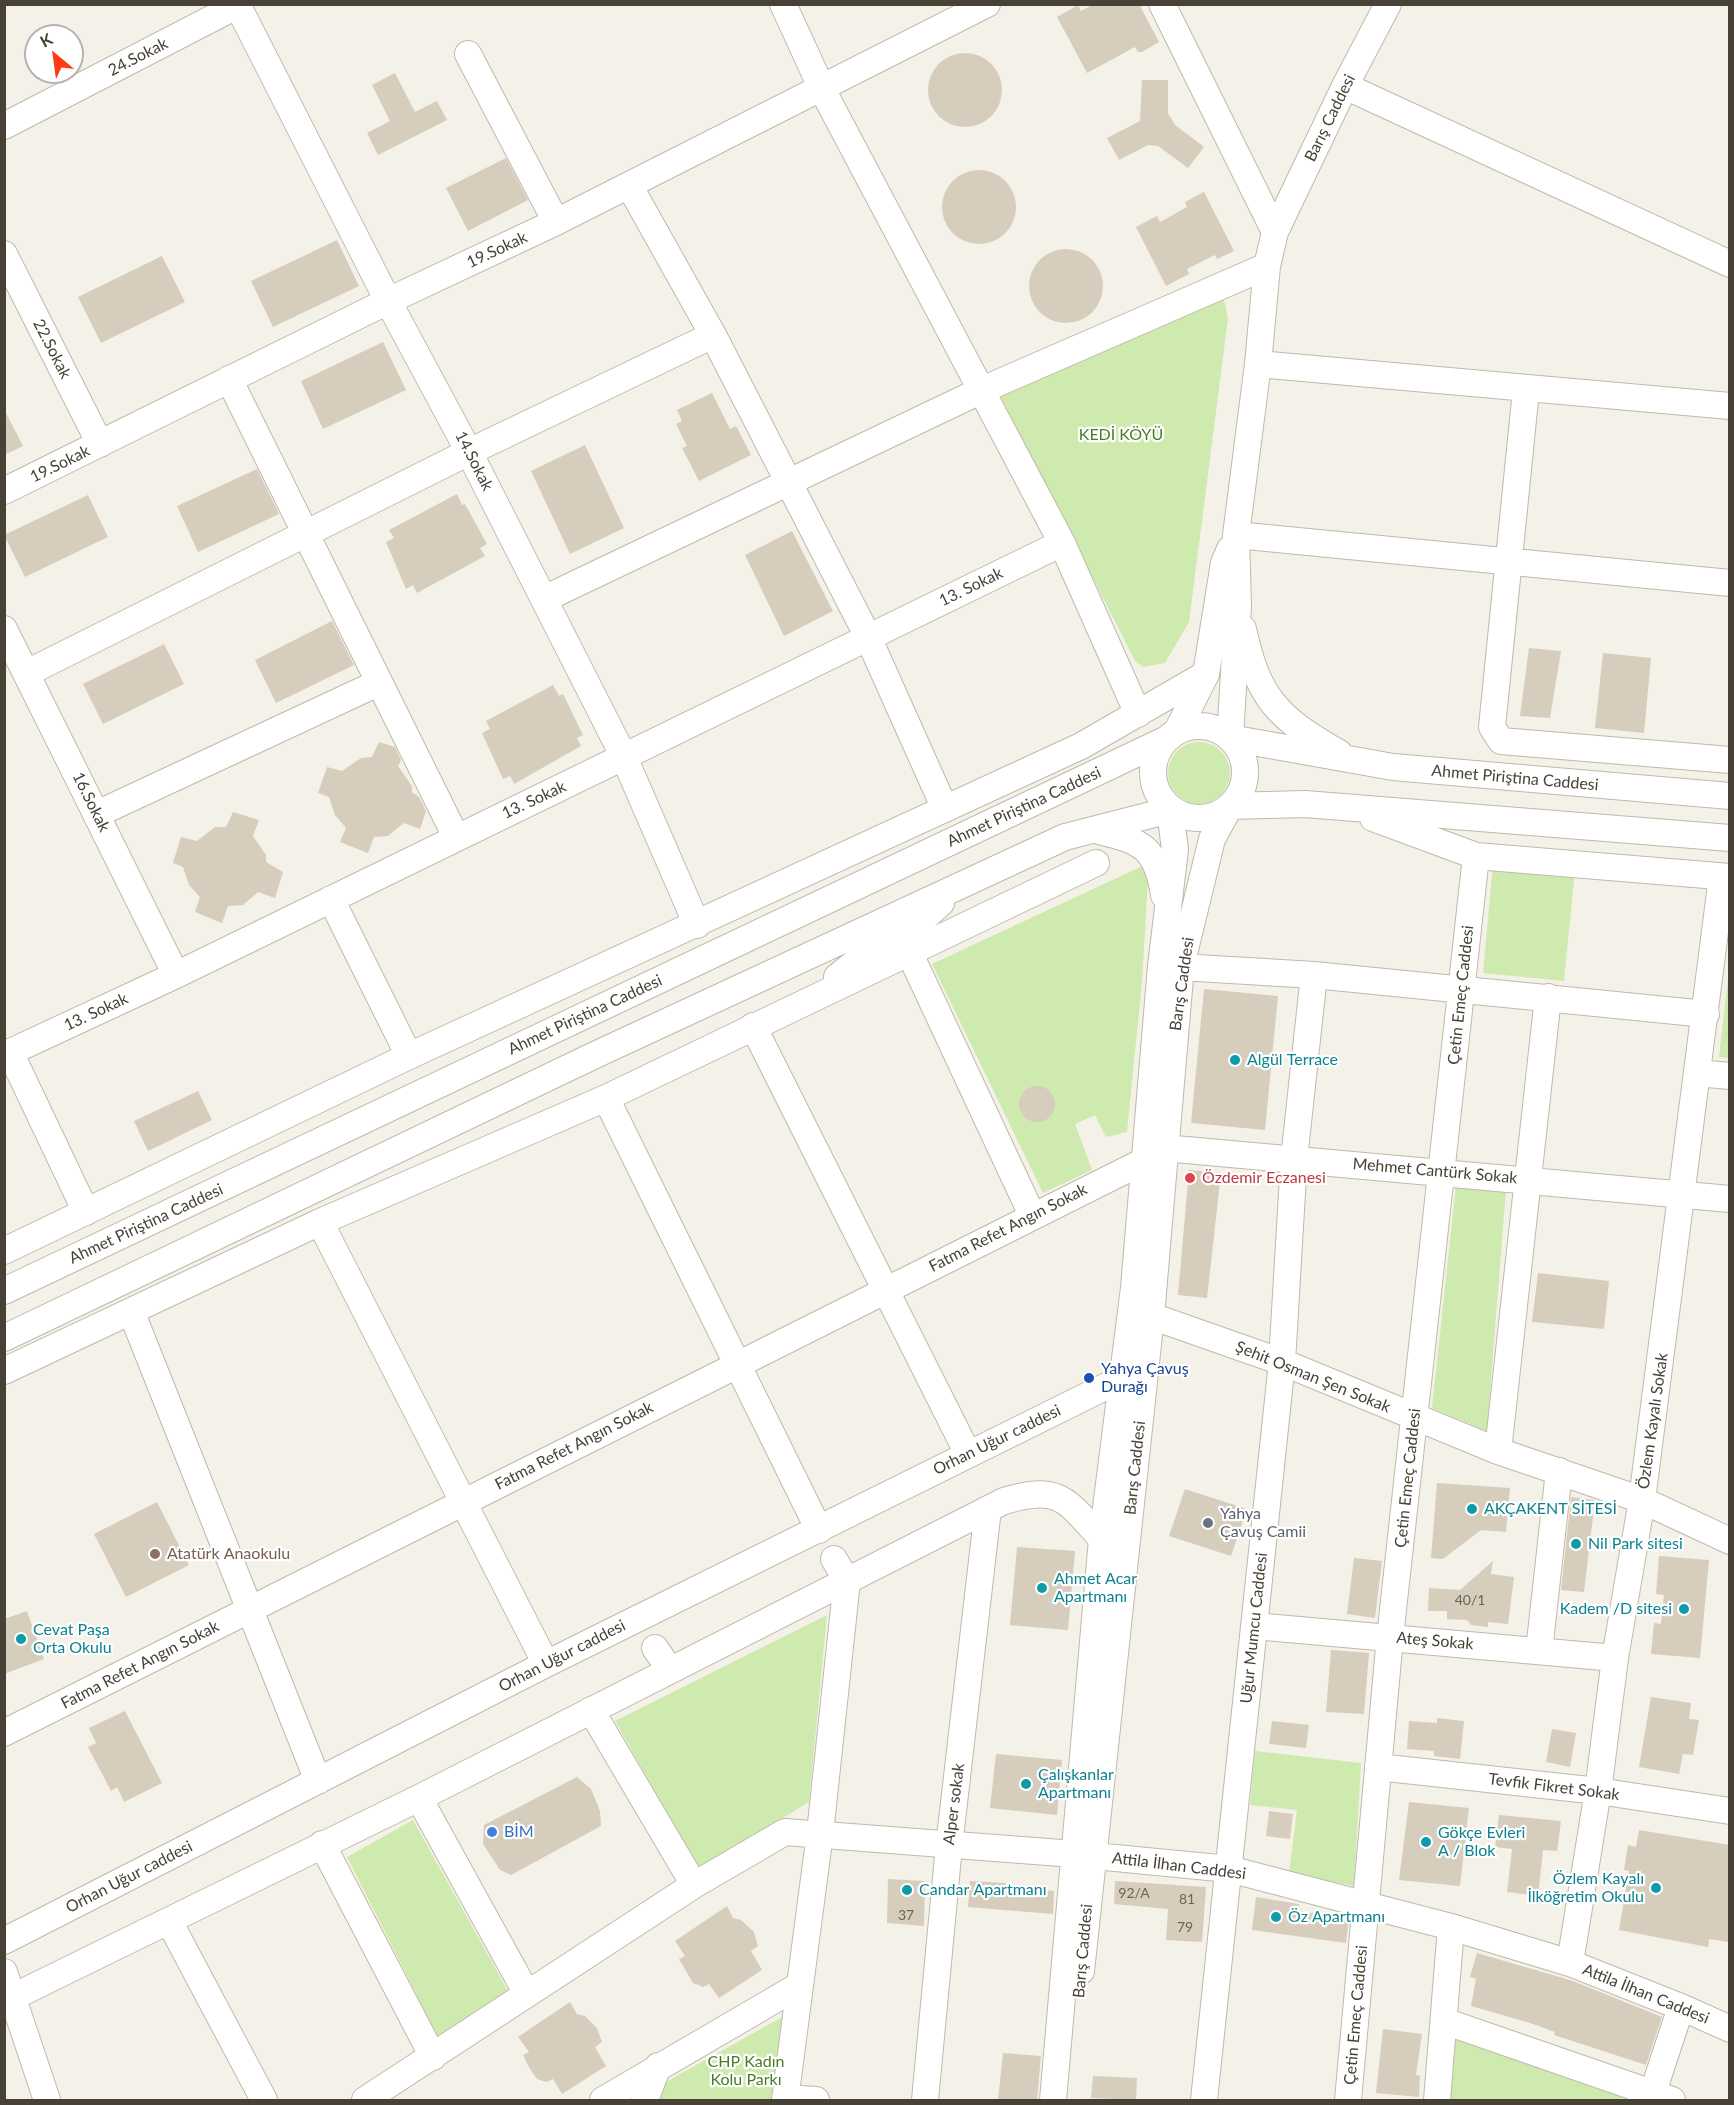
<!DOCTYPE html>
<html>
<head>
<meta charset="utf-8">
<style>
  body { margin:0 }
  #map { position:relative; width:1734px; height:2105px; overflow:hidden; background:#f4f1e8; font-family:Lato,sans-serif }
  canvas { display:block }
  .frame { position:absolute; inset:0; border:6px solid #484136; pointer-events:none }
  .north { position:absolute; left:24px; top:24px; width:60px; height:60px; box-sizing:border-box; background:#fff; border:2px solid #b6b3af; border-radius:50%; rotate:331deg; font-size:16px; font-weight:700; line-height:24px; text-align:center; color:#484136 }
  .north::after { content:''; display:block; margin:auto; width:21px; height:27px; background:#ff3a14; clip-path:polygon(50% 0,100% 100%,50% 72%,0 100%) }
</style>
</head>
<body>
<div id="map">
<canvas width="1734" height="2105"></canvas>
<div class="frame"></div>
<div class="north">K</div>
</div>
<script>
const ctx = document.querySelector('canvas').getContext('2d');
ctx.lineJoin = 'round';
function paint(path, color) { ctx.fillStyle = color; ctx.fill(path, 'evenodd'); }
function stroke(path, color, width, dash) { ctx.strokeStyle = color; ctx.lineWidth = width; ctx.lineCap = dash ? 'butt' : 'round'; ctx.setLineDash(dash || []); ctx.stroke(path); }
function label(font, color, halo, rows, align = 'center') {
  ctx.font = font + ' Lato,sans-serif'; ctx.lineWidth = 4.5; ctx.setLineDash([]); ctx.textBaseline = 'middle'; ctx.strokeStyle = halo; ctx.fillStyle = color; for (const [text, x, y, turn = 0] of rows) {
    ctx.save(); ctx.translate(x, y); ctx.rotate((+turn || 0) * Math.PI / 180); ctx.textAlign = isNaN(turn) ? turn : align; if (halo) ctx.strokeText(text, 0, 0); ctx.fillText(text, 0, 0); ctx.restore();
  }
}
paint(new Path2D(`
  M 1212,297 L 1224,300 L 1228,318 L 1189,622 L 1165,663 L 1143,667 L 1135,661 L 998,391 Z
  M1168 773a31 31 0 1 1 62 0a31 31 0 1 1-62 0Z
  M 1149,863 L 1142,982 L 1127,1132 L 1106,1137 L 1095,1115 L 1075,1124 L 1092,1170 L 1043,1193 L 932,964 Z
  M 1493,863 L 1575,871 L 1564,981 L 1483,973 Z
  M 1729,971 L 1729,1058 L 1719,1057 Z
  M 1456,1185 L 1506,1190 L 1487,1431 L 1432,1408 Z
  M 827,1615 L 809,1802 L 699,1869 L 615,1721 Z
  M 1255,1751 L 1361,1763 L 1354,1886 L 1289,1874 L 1297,1810 L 1250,1805 Z
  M 413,1820 L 508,1991 L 438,2037 L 347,1857 Z
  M 784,2016 L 771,2100 L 659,2100 L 666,2082 Z
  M 1452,2035 L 1627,2092 L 1621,2100 L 1446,2100 Z`), '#cfeaaf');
paint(new Path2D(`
  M 1094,4 L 1139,4 L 1159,42 L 1142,52 L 1138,52 L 1135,47 L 1087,73 L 1057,17 L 1078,5 L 1081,11 Z
  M928 90a37 37 0 1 1 74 0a37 37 0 1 1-74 0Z
  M 395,73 L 415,112 L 437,101 L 447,120 L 378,155 L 367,133 L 390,121 L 372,85 Z
  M 1142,80 L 1168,80 L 1168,113 L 1175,125 L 1204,147 L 1188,168 L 1158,146 L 1148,145 L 1119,160 L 1107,138 L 1140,121 Z
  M 506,158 L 528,200 L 468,231 L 446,188 Z
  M942 207a37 37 0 1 1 74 0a37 37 0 1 1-74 0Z
  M 1204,192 L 1234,251 L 1217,259 L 1215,255 L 1187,269 L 1189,274 L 1166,286 L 1136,227 L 1157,216 L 1160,222 L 1187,207 L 1185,202 Z
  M 337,240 L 359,286 L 273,327 L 251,281 Z
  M1029 286a37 37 0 1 1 74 0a37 37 0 1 1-74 0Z
  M 162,256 L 185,302 L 101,343 L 78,297 Z
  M 383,342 L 406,390 L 323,429 L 301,381 Z
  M 712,393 L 730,429 L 736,426 L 751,455 L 699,481 L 682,448 L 687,446 L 676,424 L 682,421 L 677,410 Z
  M 4,409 L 23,446 L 4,455 Z
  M 585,445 L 624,528 L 570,554 L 531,471 Z
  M 257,469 L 279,514 L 198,552 L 177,506 Z
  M 457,494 L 462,505 L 465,504 L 487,544 L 480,548 L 485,556 L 417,593 L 413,585 L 406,589 L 386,542 L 394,538 L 389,530 Z
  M 88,495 L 108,537 L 25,577 L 4,535 Z
  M 792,531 L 833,611 L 784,636 L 745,555 Z
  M 332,621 L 354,665 L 276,703 L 255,660 Z
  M 164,644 L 184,684 L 103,724 L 83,684 Z
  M 1529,648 L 1561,651 L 1550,718 L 1520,716 Z
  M 1603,653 L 1651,658 L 1644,733 L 1595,728 Z
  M 553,685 L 559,696 L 563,694 L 583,735 L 577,738 L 581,746 L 514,784 L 510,776 L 503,779 L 482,733 L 490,729 L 486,721 Z
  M 379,742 L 395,747 L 401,760 L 398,766 L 412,786 L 412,792 L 419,797 L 426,811 L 420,829 L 404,823 L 388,836 L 374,837 L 368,853 L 340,842 L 346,828 L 335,815 L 329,797 L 318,793 L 327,767 L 342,771 L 361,758 L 372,757 Z
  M 233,812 L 259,820 L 253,836 L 266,855 L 266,862 L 283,872 L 275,898 L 258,892 L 243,905 L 228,906 L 222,923 L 195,912 L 200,897 L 189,885 L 183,867 L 173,863 L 181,837 L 197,841 L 215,827 L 226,827 Z
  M 1204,989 L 1278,996 L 1265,1130 L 1191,1123 Z
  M1019 1104a18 18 0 1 1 36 0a18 18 0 1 1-36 0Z
  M 198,1091 L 212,1120 L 148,1151 L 134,1121 Z
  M 1189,1170 L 1221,1173 L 1207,1298 L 1178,1295 Z
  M 1538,1273 L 1609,1281 L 1604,1329 L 1532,1322 Z
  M 1437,1483 L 1510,1488 L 1506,1532 L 1481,1530 L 1443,1559 L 1431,1558 Z
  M 1185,1489 L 1247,1509 L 1231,1556 L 1169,1536 Z
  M 1571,1497 L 1595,1500 L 1584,1592 L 1561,1590 Z
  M 157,1502 L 189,1565 L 126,1597 L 94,1534 Z
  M 1017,1547 L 1075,1551 L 1068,1630 L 1010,1625 Z
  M 1659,1556 L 1709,1560 L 1700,1658 L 1651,1654 L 1654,1623 L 1661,1624 L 1664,1595 L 1656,1594 Z
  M 1354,1558 L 1382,1561 L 1375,1618 L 1347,1614 Z
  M 1493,1561 L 1491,1574 L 1514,1577 L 1508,1624 L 1488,1622 L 1488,1627 L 1471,1625 L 1467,1620 L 1447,1619 L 1447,1611 L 1428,1611 L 1429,1588 L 1460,1590 Z
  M 27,1611 L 44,1659 L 4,1674 L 4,1619 Z
  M 1331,1650 L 1369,1653 L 1364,1714 L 1326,1712 Z
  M 1651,1697 L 1691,1703 L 1689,1719 L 1699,1720 L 1693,1755 L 1683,1754 L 1679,1774 L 1639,1767 Z
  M 125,1711 L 162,1783 L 124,1802 L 117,1787 L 111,1791 L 88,1747 L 96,1743 L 89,1728 Z
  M 1437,1718 L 1464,1721 L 1460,1759 L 1434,1756 L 1434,1751 L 1407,1749 L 1409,1721 L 1437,1723 Z
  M 1272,1721 L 1309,1725 L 1306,1748 L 1269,1744 Z
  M 1552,1729 L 1576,1733 L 1570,1767 L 1546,1762 Z
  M 996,1754 L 1062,1760 L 1057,1815 L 990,1808 Z
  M 577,1777 L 591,1789 L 600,1811 L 601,1826 L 511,1875 L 500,1870 L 483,1844 L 484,1825 Z
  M 1409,1802 L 1469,1808 L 1460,1886 L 1399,1880 Z
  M 1269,1811 L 1293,1814 L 1290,1839 L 1266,1836 Z
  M 1499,1815 L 1561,1821 L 1557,1851 L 1543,1850 L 1538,1896 L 1507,1892 L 1512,1849 L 1495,1847 Z
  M 1639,1830 L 1730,1845 L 1728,1942 L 1709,1939 L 1708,1947 L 1619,1930 L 1629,1871 L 1624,1870 L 1628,1845 L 1636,1847 Z
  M 888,1879 L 925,1881 L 924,1926 L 887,1923 Z
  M 970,1881 L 1006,1883 L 1006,1888 L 1054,1891 L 1053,1914 L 968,1907 Z
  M 1115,1881 L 1206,1887 L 1202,1942 L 1166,1940 L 1168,1909 L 1114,1904 Z
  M 1256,1897 L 1299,1904 L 1298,1911 L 1349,1918 L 1346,1943 L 1252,1930 Z
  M 727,1906 L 733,1918 L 741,1920 L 754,1932 L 758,1946 L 751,1951 L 762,1970 L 719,1998 L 709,1984 L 703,1987 L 693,1983 L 679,1959 L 685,1956 L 675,1941 Z
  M 1477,1953 L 1573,1981 L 1662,2017 L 1646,2065 L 1554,2035 L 1555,2032 L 1530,2023 L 1471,2006 L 1476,1979 L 1470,1977 Z
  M 570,2002 L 577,2014 L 585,2016 L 597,2028 L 602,2042 L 595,2047 L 606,2066 L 562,2094 L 553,2079 L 546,2082 L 537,2079 L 530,2069 L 523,2055 L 529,2052 L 518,2037 Z
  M 1383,2029 L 1422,2034 L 1416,2075 L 1420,2076 L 1419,2097 L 1376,2093 Z
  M 1003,2053 L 1041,2056 L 1037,2100 L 998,2100 Z
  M 1093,2076 L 1137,2078 L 1136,2100 L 1091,2098 Z`), '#d7cdbc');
const minor = new Path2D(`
  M 237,4 L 388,301 L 469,452 L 624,757 L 697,925
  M 783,4 L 822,89 L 1062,543 L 1138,714
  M 1162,4 L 1275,232
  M 468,54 L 556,222
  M 1345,86 L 1730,264
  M 4,126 L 240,4
  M 629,185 L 713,335 L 868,637 L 945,809
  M 4,254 L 100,444
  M 1258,364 L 1730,406
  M 229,379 L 456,837
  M 1526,390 L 1492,727 L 1501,741 L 1730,760
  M 4,491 L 388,301 L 556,222 L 987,4
  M 1236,535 L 1730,583
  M 544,599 L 982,390 L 1267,266
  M 4,629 L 176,975
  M 1243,629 C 1258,699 1278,718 1339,753
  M 27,673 L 469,452 L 713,335
  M1153 772a46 46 0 1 1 92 0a46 46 0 1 1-92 0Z
  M 1177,731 L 1206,674 L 1224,563 L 1230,549
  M 1230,738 L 1238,606 L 1236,535 L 1258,364 L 1267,266 L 1275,232 L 1345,86 L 1388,4
  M 1230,738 L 1393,767 L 1730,796
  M 1230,806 L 1305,804 L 1730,838
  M 97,814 L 378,683
  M 1373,818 L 1476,856 L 1730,877
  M 1099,831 C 1142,841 1157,848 1164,895
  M 331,899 L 409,1056
  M 910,954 L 1032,1215
  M 1164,966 L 1314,975 L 1706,1014
  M 837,977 L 863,956 L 908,933 L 941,903
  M 753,1026 L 968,1454
  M 10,1052 L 86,1212
  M 4,1055 L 176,975 L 1062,543
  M 1697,1073 L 1730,1076
  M 606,1098 L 819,1530
  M 320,1222 L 546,1664
  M 4,1251 L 409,1056 L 1081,746 L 1206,674
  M 4,1291 L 1165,740
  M 131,1311 L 318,1781
  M 1151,1316 L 1282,1362 L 1498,1451 L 1642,1500 L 1730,1541
  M 4,1338 L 595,1055 L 1065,837 L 1170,810 L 1175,850 L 1161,966 L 1134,1288 L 1102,1539 L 1053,2100
  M 4,1371 L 320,1222 L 606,1098 L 1096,863
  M 1498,1451 L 1548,997
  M 1254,1626 L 1615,1658
  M 655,1648 L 670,1670
  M 1539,1651 L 1559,1471
  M 591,1710 L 694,1885
  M 4,1733 L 1144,1161 L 1164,1148 L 1730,1199
  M 1378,1767 L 1598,1791 L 1730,1811
  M 419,1798 L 527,1994
  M 322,1844 L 433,2057
  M 169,1921 L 264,2100
  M 4,1941 L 546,1664 L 1123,1378
  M 1570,1963 L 1598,1791 L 1615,1658 L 1642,1500 L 1722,877
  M 1081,1971 L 1151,1316 L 1181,966 L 1212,839 L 1230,806
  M 4,1972 L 47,2100
  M 13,1997 L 419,1798 L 1004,1501 C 1060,1484 1066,1500 1102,1539
  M 1444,2021 L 1672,2100
  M 785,2098 L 816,2100
  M 365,2100 L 694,1885 L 785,1832 L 1074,1854 L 1229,1869 L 1451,1927 L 1570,1963 L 1681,2007 L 1730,2029
  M 603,2100 L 800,1985
  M 645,2100 L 658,2066
  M 785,2100 L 820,1833 L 847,1581 L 834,1559
  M 925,2100 L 949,1846 L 988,1509
  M 1204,2100 L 1282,1362 L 1294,1159 L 1314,975
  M 1348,2100 L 1390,1637 L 1476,856
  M 1437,2100 L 1451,1927
  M 1641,2100 L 1653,2092 L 1681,2007`);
stroke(minor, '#c0b9aa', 28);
stroke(minor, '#fff', 26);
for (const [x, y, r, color] of [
  [1235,1060,6,"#0f9aa8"],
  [1190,1178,6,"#e0444e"],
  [1089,1378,6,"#1a4fb4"],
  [1472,1509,6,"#0f9aa8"],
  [1208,1523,6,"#6b7280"],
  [1576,1544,6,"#0f9aa8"],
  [155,1554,6,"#8d6e63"],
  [1042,1588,6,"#0f9aa8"],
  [1684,1609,6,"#0f9aa8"],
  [21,1639,6,"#0f9aa8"],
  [1026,1784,6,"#0f9aa8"],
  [492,1832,6,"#3f7fe0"],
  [1426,1842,6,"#0f9aa8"],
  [1656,1888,6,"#0f9aa8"],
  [907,1890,6,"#0f9aa8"],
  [1276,1917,6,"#0f9aa8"]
]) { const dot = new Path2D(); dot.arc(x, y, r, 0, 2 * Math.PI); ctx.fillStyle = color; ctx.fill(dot); stroke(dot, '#fff', 2); }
label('14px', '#6c6458', null, [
  ["40/1",1470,1600],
  ["92/A",1134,1893],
  ["81",1187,1899],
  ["37",906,1915],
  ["79",1185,1927]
]);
label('16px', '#484136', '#fff', [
  ["24.Sokak",138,57,-27],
  ["Barış Caddesi",1330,118,-64],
  ["19.Sokak",497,250,-25],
  ["22.Sokak",52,349,63],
  ["14.Sokak",474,461,63],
  ["19.Sokak",60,464,-26],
  ["13. Sokak",971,587,-26],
  ["Ahmet Piriştina Caddesi",1515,778,5],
  ["13. Sokak",534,800,-25],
  ["16.Sokak",91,802,64],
  ["Ahmet Piriştina Caddesi",1024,807,-25],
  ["Barış Caddesi",1182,984,-82],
  ["Çetin Emeç Caddesi",1461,995,-84],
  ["13. Sokak",96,1012,-25],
  ["Ahmet Piriştina Caddesi",585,1015,-25],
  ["Mehmet Cantürk Sokak",1435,1171,5],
  ["Ahmet Piriştina Caddesi",146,1224,-25],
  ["Fatma Refet Angın Sokak",1008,1228,-27],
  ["Şehit Osman Şen Sokak",1313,1377,22],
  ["Özlem Kayalı Sokak",1653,1421,-82],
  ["Orhan Uğur caddesi",997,1440,-26],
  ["Fatma Refet Angın Sokak",574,1446,-27],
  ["Barış Caddesi",1135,1468,-84],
  ["Çetin Emeç Caddesi",1408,1478,-84],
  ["Uğur Mumcu Caddesi",1254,1628,-84],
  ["Ateş Sokak",1435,1641,5],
  ["Orhan Uğur caddesi",562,1656,-27],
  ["Fatma Refet Angın Sokak",140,1665,-27],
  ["Tevfik Fikret Sokak",1554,1787,7],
  ["Alper sokak",954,1804,-83],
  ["Attila İlhan Caddesi",1179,1866,7],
  ["Orhan Uğur caddesi",129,1877,-27],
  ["Barış Caddesi",1083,1951,-85],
  ["Attila İlhan Caddesi",1646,1994,22],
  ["Çetin Emeç Caddesi",1356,2015,-85]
]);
label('16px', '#467d26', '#fff', [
  ["KEDİ KÖYÜ",1121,435],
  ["CHP Kadın",746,2062],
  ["Kolu Parkı",746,2080]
]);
label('16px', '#0d838f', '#fff', [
  ["Algül Terrace",1247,1060],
  ["AKÇAKENT SİTESİ",1484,1509],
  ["Nil Park sitesi",1588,1544],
  ["Ahmet Acar",1054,1579],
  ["Apartmanı",1054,1597],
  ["Kadem /D sitesi",1672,1609,"right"],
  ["Cevat Paşa",33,1630],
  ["Orta Okulu",33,1648],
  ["Çalışkanlar",1038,1775],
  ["Apartmanı",1038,1793],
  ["Gökçe Evleri",1438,1833],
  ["A / Blok",1438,1851],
  ["Özlem Kayalı",1644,1879,"right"],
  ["İlköğretim Okulu",1644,1897,"right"],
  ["Candar Apartmanı",919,1890],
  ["Öz Apartmanı",1288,1917]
], 'left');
label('16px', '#be3a42', '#fff', [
  ["Özdemir Eczanesi",1202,1178]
], 'left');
label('16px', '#164399', '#fff', [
  ["Yahya Çavuş",1101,1369],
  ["Durağı",1101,1387]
], 'left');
label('16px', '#5b616d', '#fff', [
  ["Yahya",1220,1514],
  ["Çavuş Camii",1220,1532]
], 'left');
label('16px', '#785e54', '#fff', [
  ["Atatürk Anaokulu",167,1554]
], 'left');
label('16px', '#366cbe', '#fff', [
  ["BİM",504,1832]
], 'left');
</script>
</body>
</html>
